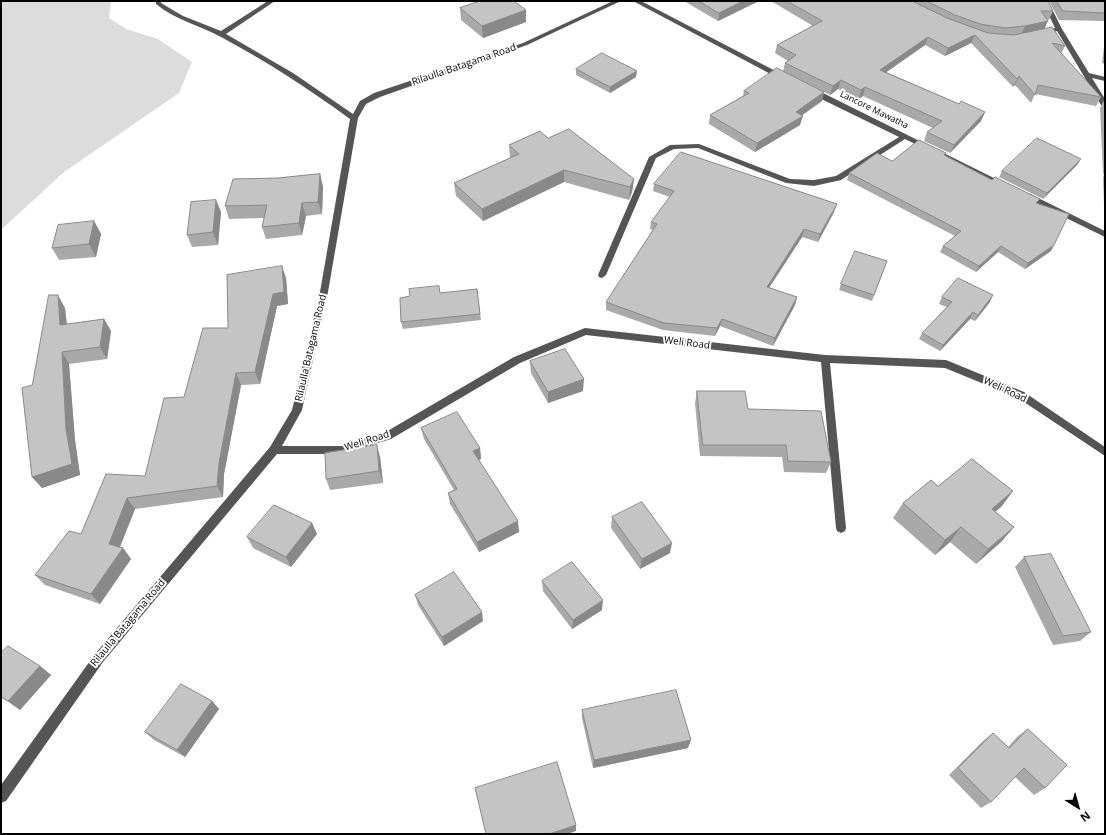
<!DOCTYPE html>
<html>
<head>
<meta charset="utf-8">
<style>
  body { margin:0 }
  #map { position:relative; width:1106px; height:835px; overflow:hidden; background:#fff; font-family:"Open Sans",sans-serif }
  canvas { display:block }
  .frame { position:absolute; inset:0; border:2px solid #000; pointer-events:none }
  .north { position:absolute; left:1058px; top:787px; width:40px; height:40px; -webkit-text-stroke:3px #fff; paint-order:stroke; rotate:143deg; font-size:11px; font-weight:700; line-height:16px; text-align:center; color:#000 }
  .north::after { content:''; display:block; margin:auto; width:14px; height:18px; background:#000; clip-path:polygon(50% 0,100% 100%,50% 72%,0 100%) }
</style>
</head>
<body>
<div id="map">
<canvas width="1106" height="835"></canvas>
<div class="frame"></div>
<div class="north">N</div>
</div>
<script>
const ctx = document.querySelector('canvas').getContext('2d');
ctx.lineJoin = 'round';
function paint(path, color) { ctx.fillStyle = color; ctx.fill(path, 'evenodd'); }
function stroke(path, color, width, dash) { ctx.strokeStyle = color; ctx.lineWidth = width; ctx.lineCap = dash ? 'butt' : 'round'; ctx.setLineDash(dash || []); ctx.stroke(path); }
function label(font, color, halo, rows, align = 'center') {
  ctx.font = font + ' "Open Sans",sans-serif'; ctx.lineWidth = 4; ctx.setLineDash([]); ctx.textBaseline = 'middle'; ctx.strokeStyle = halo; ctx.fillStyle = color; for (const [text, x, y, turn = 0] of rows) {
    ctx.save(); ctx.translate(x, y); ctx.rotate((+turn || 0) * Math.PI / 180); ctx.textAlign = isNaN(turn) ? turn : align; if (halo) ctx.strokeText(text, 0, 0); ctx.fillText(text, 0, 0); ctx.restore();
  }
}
paint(new Path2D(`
  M 1,1 L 111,1 L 109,18 L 126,29 L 158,39 L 192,62 L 179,93 L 64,172 L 1,230 Z`), '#dcdcdc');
paint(new Path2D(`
  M 156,1 L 162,1 L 161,3 L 183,16 L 221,31 L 268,1 L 275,1 L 226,34 L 293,73 L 353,114 L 360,101 L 374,93 L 523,43 L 613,1 L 621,1 L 527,45 L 380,97 L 366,104 L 358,118 L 328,292 L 302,410 L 282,446 L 342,446 L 384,433 L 514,357 L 585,328 L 825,355 L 946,360 L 1024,392 L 1105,447 L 1105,456 L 1018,398 L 945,368 L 830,363 L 846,528 L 845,531 L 841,533 L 837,531 L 836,528 L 821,362 L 586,335 L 520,363 L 391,439 L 342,454 L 277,454 L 103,662 L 6,801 L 1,803 L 1,785 L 95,654 L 270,447 L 292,410 L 320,292 L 350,119 C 309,89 266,61 221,37 C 199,25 175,20 156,4 Z
  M 633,1 L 641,1 L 787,77 L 783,79 L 780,79 Z
  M 1042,1 L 1048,1 L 1062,29 L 1089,73 L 1105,77 L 1105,81 L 1092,78 L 1105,99 L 1105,107 L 1101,105 L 1057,31 L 1042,35 L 1039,33 L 1055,28 Z
  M 809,89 L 815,89 L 1008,185 L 1004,188 L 1001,187 L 905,139 L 841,180 L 814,186 L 786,183 L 698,148 L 674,149 L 656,158 L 606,275 L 602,278 L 599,277 L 598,275 L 649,157 L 670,145 L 699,144 L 790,179 L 814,180 L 836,176 L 899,137 L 809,93 Z
  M 1028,193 L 1105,231 L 1105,237 L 1025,198 L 1025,194 Z`), '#555');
paint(new Path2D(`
  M 684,1 L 759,1 L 718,21 Z
  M 771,1 L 1048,1 L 1053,11 L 1049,20 L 1047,20 L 1044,29 L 1065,46 L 1061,54 L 1101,97 L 1096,106 L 1035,94 L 1031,103 L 1015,85 L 1013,87 L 971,43 L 945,56 L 925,45 L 886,72 L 959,104 L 985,112 L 981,121 L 950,153 L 924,141 L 927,132 L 933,128 L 863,96 L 859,99 L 838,89 L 830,95 L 801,80 L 824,92 L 822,101 L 802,115 L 800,125 L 755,152 L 709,124 L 710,115 L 743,96 L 744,91 L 783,71 L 785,63 L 788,61 L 775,53 L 777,45 L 813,26 Z
  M 1049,1 L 1105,1 L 1105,21 L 1059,20 Z
  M 460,8 L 526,10 L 526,22 L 483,38 L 461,20 Z
  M 1105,39 L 1105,64 L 1102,63 Z
  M 576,69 L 636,77 L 610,93 L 576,75 Z
  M 1105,98 L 1105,206 L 1104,206 L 1103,177 L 1104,175 L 1103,173 L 1100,108 Z
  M 548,138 L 634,179 L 632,192 L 629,200 L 564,182 L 483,221 L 456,196 L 454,183 L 510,158 L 509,145 Z
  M 945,156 L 1038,203 L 1051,251 L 1025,269 L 998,252 L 976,272 L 940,252 L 943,246 L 955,236 L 847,180 L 849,173 L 892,161 Z
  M 1077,165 L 1043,199 L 999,177 L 1002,171 Z
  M 320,174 L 323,187 L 322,214 L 306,216 L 302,235 L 266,239 L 262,227 L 264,218 L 229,219 L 225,206 L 278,178 Z
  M 654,184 L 834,212 L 818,242 L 802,237 L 769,288 L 797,297 L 795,305 L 773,346 L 720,326 L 715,336 L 663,330 L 606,310 L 606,302 L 653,230 L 650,229 L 651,222 L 670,197 L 653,191 Z
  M 216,200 L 221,212 L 218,245 L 192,247 L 187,235 Z
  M 94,221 L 101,234 L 96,257 L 59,260 L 52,248 Z
  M 887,261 L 872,301 L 839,290 L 841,284 Z
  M 286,278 L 288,304 L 277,306 L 260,384 L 241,385 L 224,474 L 223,497 L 135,509 L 120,547 L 123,548 L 131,559 L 100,604 L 45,585 L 35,575 L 81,534 L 145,476 L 184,397 L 228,328 Z
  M 477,289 L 481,320 L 403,329 L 401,322 L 440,293 Z
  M 942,297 L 990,302 L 975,321 L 970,319 L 940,351 L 919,339 L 922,333 L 947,307 L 939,304 Z
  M 65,308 L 67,324 L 104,319 L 111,331 L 107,359 L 69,364 L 75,440 L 80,475 L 42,488 L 32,477 L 32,385 Z
  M 530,361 L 583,391 L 548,403 L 531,373 Z
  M 697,391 L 748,409 L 831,462 L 826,473 L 784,472 L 782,457 L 700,456 L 695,403 Z
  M 421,428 L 480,448 L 481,459 L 479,460 L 519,532 L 479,552 L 450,504 L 448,493 L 454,490 L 424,439 Z
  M 380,457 L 383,483 L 330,490 L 326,479 Z
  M 938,486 L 1013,491 L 1001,507 L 995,512 L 1014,527 L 1001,542 L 976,564 L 950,542 L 935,555 L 893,518 L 903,503 Z
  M 612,517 L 670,553 L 640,569 L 611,528 Z
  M 312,523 L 317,534 L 291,567 L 253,548 L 247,537 Z
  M 1024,557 L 1091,632 L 1080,641 L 1053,645 L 1015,567 Z
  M 542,581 L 602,610 L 572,629 L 543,591 Z
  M 415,595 L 483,621 L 444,646 L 418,605 Z
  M 1,653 L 40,666 L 51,675 L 20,710 L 1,697 Z
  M 212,701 L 219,709 L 185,757 L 154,740 L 145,732 Z
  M 582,710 L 688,748 L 593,768 L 582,718 Z
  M 1028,729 L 1045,788 L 1034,795 L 1015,777 L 991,802 L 981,808 L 949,775 L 983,741 L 993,733 L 1008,747 L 1018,736 Z`), '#a9a9a9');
paint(new Path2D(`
  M 743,1 L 759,1 L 718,21 L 719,13 Z
  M 526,10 L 526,22 L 483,38 L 482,26 Z
  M 1048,21 L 1044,30 L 1021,35 L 1025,26 Z
  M 975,35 L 971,43 L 945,56 L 948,48 Z
  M 928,37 L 925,45 L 878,78 L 880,70 Z
  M 637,71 L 636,77 L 610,93 L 610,87 Z
  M 1019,76 L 1015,85 L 1013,87 L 1017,79 Z
  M 841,80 L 838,89 L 830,95 L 833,86 Z
  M 865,87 L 863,96 L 859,99 L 861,90 Z
  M 824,92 L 822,101 L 797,119 L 803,116 L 800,125 L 755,152 L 757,143 L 796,112 Z
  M 985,112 L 981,121 L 950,153 L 954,145 Z
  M 1081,159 L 1077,165 L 1043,199 L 1047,193 Z
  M 564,170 L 564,182 L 483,221 L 482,209 Z
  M 320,174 L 323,187 L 322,214 L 318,202 Z
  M 634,179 L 632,192 L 629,200 L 630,187 Z
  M 216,200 L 221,212 L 218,245 L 213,232 Z
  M 302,203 L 306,216 L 302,235 L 299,223 Z
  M 837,204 L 834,212 L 818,242 L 820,234 Z
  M 94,221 L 101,234 L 96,257 L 89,244 Z
  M 804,229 L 802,237 L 765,294 L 767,287 Z
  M 1054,245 L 1051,251 L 1025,269 L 1028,263 Z
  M 1001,246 L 998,252 L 976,272 L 979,266 Z
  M 282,266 L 286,278 L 288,304 L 277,306 L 260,384 L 255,372 L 273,294 Z
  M 58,295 L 65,308 L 68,337 L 60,325 Z
  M 993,295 L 990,302 L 975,321 L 978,315 Z
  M 797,297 L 795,305 L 773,346 L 775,338 Z
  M 973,312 L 970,319 L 940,351 L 943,345 Z
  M 104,319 L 111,331 L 107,359 L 100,347 Z
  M 722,319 L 720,326 L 715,336 L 717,328 Z
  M 62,352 L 69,364 L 75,440 L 80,475 L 42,488 L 32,477 L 66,429 Z
  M 236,373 L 241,385 L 224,474 L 223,497 L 217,486 L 219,463 Z
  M 584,379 L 583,391 L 548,403 L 548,392 Z
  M 377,445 L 380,457 L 383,483 L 379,471 Z
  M 480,448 L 481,459 L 474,462 L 473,451 Z
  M 1013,491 L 1001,507 L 980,524 L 992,509 Z
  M 127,498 L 135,509 L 117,554 L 109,544 Z
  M 518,521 L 519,532 L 479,552 L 477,542 Z
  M 312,523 L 317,534 L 291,567 L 286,557 Z
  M 961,527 L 950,542 L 935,555 L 945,540 Z
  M 1014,527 L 1001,542 L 976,564 L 988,549 Z
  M 672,543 L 670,553 L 640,569 L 642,559 Z
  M 123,548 L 131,559 L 100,604 L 91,594 Z
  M 603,600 L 602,610 L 572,629 L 573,620 Z
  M 482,612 L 483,621 L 444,646 L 442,637 Z
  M 40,666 L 51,675 L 20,710 L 8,701 Z
  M 212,701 L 219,709 L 185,757 L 177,750 Z
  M 691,740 L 688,748 L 593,768 L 594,760 Z
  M 576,825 L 576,831 L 567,834 L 549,834 Z`), '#898989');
const building = new Path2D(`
  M 480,1 L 514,1 L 526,10 L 482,26 L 460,8 Z
  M 699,1 L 743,1 L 719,13 Z
  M 787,1 L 912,1 L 947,18 L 988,33 L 1014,35 L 1052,27 L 1065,46 L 1052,43 L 1101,97 L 1038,85 L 1035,95 L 1019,76 L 1017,79 L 975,35 L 948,48 L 928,37 L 880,70 L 959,104 L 961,101 L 985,112 L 954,145 L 927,132 L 942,121 L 865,87 L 861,90 L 841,80 L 833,86 L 785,63 L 796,55 L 777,45 L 822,21 Z
  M 927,1 L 1048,1 L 1053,11 L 1041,11 L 1048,21 L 1025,26 L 1005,28 L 980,24 L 955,15 Z
  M 1057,1 L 1105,1 L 1105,13 L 1063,11 Z
  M 602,53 L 637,71 L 610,87 L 576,69 Z
  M 777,68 L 824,92 L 796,112 L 803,116 L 757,143 L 710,115 L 749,93 L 744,91 Z
  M 569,129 L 634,179 L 630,187 L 564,170 L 482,209 L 454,183 L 519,154 L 509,145 L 540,131 L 548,138 Z
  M 1037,138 L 1081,159 L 1047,193 L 1002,171 Z
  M 919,140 L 946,153 L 944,155 L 992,180 L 995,177 L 1040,199 L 1036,203 L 1069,214 L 1054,245 L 1028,263 L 1001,246 L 979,266 L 943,246 L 961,231 L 849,173 L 877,153 L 892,161 Z
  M 681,152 L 837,204 L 820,234 L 804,229 L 767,287 L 797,297 L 775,338 L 722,319 L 717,328 L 664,323 L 606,302 L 657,224 L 651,222 L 674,191 L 654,184 Z
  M 320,174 L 318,202 L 302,203 L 299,223 L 262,227 L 267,205 L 225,206 L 233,179 L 278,178 Z
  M 216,200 L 213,232 L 187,235 L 191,202 Z
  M 94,221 L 89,244 L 52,248 L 58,225 Z
  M 855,251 L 887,261 L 874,295 L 841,284 Z
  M 282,266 L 284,292 L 273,294 L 255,372 L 236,373 L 219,463 L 217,486 L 127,498 L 109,544 L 123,548 L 91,594 L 35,575 L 69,531 L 81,534 L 106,474 L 145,476 L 164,398 L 184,397 L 203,328 L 228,328 L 227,275 Z
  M 958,278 L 993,295 L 978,315 L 973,312 L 943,345 L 922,333 L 952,302 L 942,297 Z
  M 439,286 L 440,293 L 477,289 L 480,314 L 401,322 L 400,298 L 410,296 L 409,289 Z
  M 49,295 L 58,295 L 60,325 L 104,319 L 100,347 L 62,352 L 66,429 L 72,464 L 32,477 L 22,388 L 32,385 Z
  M 565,349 L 584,379 L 548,392 L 530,361 Z
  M 697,391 L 745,391 L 748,409 L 821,411 L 831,462 L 788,461 L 786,445 L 703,445 Z
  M 457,412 L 480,448 L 473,451 L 518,521 L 477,542 L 448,493 L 457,489 L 421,428 Z
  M 377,445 L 379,471 L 326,479 L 325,453 Z
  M 972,459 L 1013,491 L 992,509 L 1014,527 L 988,549 L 961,527 L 945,540 L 903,503 L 931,480 L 938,486 Z
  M 642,502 L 672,543 L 642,559 L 612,517 Z
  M 274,505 L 312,523 L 286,557 L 247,537 Z
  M 1051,554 L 1091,632 L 1063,636 L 1024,557 Z
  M 572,562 L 603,600 L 573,620 L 542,581 Z
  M 454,572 L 482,612 L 442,637 L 415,595 Z
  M 8,646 L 40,666 L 8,701 L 1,697 L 1,653 Z
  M 181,684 L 212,701 L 177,750 L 145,732 Z
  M 676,690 L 691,740 L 594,760 L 582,710 Z
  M 1028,729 L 1067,765 L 1045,788 L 1024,768 L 991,802 L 958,768 L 993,733 L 1009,748 Z
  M 557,762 L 576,825 L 549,834 L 486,834 L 475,788 Z`);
paint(building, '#c4c4c4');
stroke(building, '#898989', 1);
label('9px', '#000', '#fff', [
  ["Lancore Mawatha",874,110,26]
]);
label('10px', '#000', '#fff', [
  ["Rilaulla Batagama Road",464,65,-19],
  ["Weli Road",687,343,7],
  ["Rilaulla Batagama Road",311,348,-77],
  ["Weli Road",1005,390,25],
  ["Weli Road",367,441,-18],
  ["Rilaulla Batagama Road",128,623,-50]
]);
</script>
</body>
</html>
